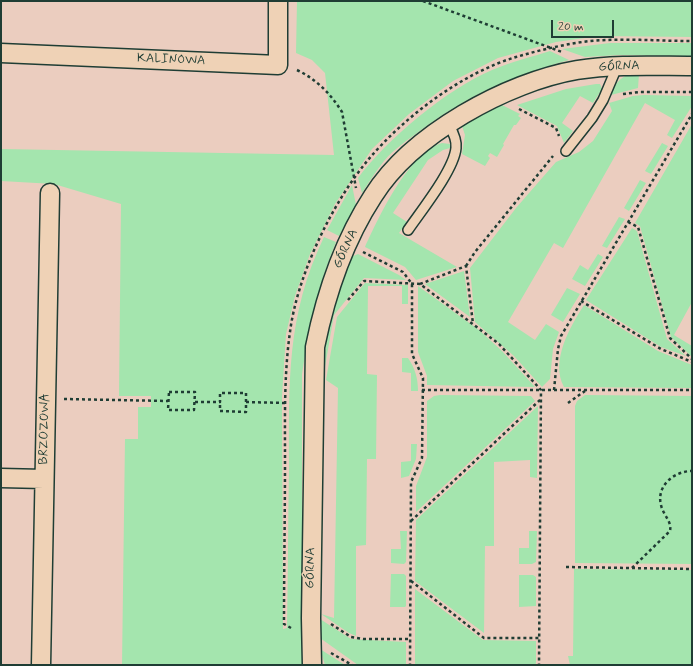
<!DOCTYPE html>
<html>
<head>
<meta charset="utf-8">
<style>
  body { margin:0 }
  #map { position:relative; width:693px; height:666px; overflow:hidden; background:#ebcdbf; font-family:Mynerve,sans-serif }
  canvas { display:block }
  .frame { position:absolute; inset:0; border:2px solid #1f3d34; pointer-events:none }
  .scale { position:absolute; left:551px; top:20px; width:63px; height:18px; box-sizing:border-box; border:2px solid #1f3d34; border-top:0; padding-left:5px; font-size:12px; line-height:14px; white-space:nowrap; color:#1f3d34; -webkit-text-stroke:3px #efd2b6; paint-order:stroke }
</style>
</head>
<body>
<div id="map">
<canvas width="693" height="666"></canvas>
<div class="frame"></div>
<div class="scale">20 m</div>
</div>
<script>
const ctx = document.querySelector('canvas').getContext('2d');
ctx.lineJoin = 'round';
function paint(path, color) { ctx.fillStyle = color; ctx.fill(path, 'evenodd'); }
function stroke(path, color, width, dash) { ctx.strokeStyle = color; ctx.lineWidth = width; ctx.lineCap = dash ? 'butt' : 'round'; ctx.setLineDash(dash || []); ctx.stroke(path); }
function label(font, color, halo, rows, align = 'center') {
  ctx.font = font + ' Mynerve,sans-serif'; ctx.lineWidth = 3; ctx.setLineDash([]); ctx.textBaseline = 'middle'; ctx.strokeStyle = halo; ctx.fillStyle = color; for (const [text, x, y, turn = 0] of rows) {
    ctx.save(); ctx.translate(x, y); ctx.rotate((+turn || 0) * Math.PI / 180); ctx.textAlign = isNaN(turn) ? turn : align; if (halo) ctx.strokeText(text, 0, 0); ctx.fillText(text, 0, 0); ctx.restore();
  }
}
paint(new Path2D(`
  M 297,1 L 692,1 L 692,37 L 599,36 L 556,42 L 498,58 L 453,81 L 409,114 L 372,149 L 335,204 L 310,254 L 295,296 L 286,334 L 282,396 L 283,629 L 287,628 C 288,575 288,521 289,468 C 289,383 286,316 324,237 L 336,242 C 318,285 309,328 302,374 L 302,665 L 122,665 L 125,439 L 138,439 L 138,407 L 151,407 L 151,396 L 119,396 L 121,204 L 54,184 L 1,181 L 1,149 L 334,155 L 325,73 L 312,60 L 296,53 Z
  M 610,43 L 692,43 L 692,56 L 620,55 L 585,57 L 562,49 Z
  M 550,51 L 569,60 C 512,76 470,94 421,130 C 409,139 394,149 384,161 C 376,171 369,182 362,193 L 358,178 C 387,139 447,89 492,70 C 511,62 531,57 550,51 Z
  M 630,74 L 639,74 L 638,88 L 611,95 C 614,85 619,78 630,74 Z
  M 596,84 L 600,84 L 602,89 L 593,103 L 580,96 L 562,123 L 573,131 L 564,143 L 557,126 L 517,105 L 566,89 Z
  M 644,95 L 692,96 L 692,106 L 672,138 L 667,135 L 675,120 L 645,103 L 563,248 L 554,243 L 508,322 L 535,340 L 546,324 L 559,332 L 553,349 L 550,379 L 542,387 L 514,356 L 475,322 L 470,268 L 516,208 L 556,162 L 579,152 L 593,141 L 612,111 L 609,103 L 633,96 Z
  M 498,103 L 520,114 L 518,116 L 521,118 L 516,125 L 514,125 L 503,144 L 504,145 L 497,157 L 490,153 L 488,156 L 490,158 L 485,166 L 462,154 L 465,135 L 461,123 Z
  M 692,124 L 692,302 L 674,335 L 692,346 L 692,357 L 671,337 L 640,226 L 635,223 Z
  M 442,143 L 450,144 L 450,148 L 443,150 L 428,160 L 393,213 L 407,222 L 399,233 L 457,267 L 416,280 L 405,267 L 365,247 C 379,217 408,153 442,143 Z
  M 662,143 L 668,146 L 651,174 L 645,171 Z
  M 640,180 L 646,183 L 629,211 L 624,208 Z
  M 352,185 L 356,205 L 339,236 L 327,230 Z
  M 619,217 L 625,219 L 607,248 L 602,246 Z
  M 632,228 L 637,231 L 667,339 L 686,356 L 661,347 L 586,300 Z
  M 358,254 L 399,275 L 406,280 L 364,278 L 334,315 L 323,378 C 324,336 336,295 351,257 Z
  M 598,254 L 603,257 L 585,286 L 572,279 L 580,265 L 588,270 Z
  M 464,271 L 470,317 L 425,284 Z
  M 365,283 L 408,285 L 408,304 L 402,304 L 402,286 L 368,286 L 367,374 L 377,375 L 376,459 L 367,459 L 366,545 L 356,546 L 356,636 L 349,633 L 321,614 L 334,618 L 338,388 L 326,380 L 337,317 Z
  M 418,286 L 479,330 L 502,351 L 535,387 L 427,385 L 427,376 L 418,352 Z
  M 567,288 L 580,294 L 563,322 L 551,315 Z
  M 584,305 L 658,351 L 692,365 L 692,388 L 564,387 C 550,361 570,327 584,305 Z
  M 402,358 L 408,358 C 415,368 418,378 418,391 L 411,391 L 411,373 L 402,372 Z
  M 440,395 L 531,396 L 535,401 L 416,512 L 416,486 L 427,457 L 427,401 L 434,396 Z
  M 585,395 L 692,396 L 692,564 L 575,563 L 575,406 L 577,401 Z
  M 538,406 L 537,478 L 530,477 L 530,460 L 494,462 L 494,546 L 485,546 L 484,633 L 415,581 L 416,520 Z
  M 411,444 L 417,444 L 416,459 L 409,476 L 401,478 L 401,462 L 411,461 Z
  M 400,531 L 407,531 L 406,562 L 404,564 L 391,563 L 391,549 L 401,549 Z
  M 529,531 L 537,531 L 536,562 L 532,564 L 519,564 L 519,548 L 529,548 Z
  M 574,569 L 692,570 L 692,665 L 570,665 L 568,656 L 573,656 Z
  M 391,574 L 404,574 L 406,576 L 406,606 L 405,607 L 390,607 Z
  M 519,575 L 533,575 L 536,577 L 536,606 L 519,607 Z
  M 415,589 L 483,640 L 536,641 L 536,663 L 535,665 L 415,665 Z
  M 320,619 L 351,639 L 406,642 L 406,665 L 358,665 L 320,638 Z
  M 320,649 L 345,665 L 325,665 Z`), '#a4e5ae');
const service = new Path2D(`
  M 566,151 L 592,118 L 603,100 L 617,67
  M 408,230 C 421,211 454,170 456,148 C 457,140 453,132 449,125`);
const minor = new Path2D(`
  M 1,53 L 278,65 L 278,1
  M 1,478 L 44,479
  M 41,665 L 50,193
  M 312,665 L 311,618 L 315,347 C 326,293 343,242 373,196 C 412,134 507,82 577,70 C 615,64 654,66 692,66`);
stroke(service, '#1f3d34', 12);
stroke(minor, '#1f3d34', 21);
stroke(new Path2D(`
  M 423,1 L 562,52
  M 297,70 C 316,79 331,94 342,112 L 356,188
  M 623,94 L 640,92 L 692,92
  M 519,109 L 556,128 L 559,136
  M 628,222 L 638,227 L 670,338 L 692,359
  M 363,252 L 403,272 L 412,284 L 412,354 L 423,378 L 422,458 L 411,482 L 410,665
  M 466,266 L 475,252 L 553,156
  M 420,284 L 466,266 L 473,324
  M 348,300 L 364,281 L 420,284 L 499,344 L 541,390 L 539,665
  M 581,301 L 661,349 L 692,362
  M 422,390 L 692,390
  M 554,390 L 558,349 L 561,336 L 692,114
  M 169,392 L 195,392 L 194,410 L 168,410 Z
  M 64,399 L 168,401
  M 195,402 L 220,402 L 220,393 L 246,393 L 246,412 L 220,411 L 220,402
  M 246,402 L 285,403
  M 568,403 L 585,391
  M 411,521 L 541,399
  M 566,567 L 692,569
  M 632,568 L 670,531 C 672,521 663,515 661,505 C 656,486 674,471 692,471
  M 411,581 L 484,638 L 539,638
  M 331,624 L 351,637 L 363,639 L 410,639
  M 291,628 L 284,624 C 284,569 285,514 285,459 C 285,417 284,374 290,332 C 297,276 332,203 368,160 C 404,117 462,73 516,57 C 540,50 565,44 590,41 C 624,38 658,41 692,41
  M 331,653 L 352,665`), '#1f3d34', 2.5, [3, 3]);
stroke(service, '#efd2b6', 9);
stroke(minor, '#efd2b6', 18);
label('13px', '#1f3d34', '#efd2b6', [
  ["KALINOWA",171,60,2],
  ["GÓRNA",619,67,-2],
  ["GÓRNA",346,249,-65],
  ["BRZOZOWA",45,429,-89],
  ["GÓRNA",311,568,-89]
]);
</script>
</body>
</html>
